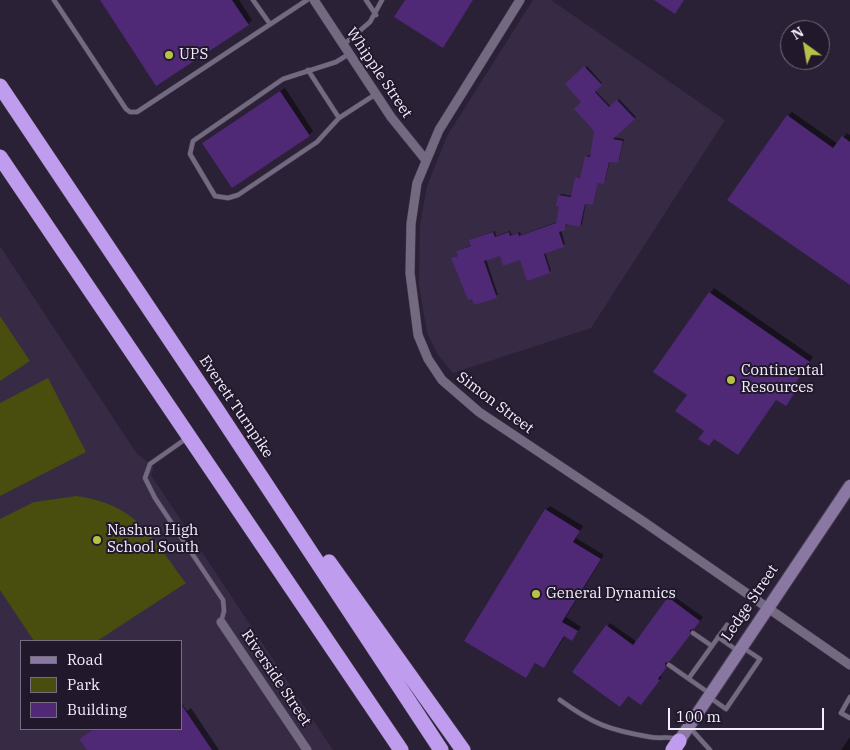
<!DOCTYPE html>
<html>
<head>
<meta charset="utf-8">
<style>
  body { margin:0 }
  #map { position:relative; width:850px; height:750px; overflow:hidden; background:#2a2136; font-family:"IBM Plex Serif",serif }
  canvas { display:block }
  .legend { position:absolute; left:20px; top:640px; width:162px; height:90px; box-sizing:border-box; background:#21182c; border:1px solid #756e7f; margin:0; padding:6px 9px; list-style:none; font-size:15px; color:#f3eefc }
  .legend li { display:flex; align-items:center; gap:10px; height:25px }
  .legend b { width:25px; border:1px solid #756e7f }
  .north { position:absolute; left:780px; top:20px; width:50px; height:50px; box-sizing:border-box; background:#21182c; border:1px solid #756e7f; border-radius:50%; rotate:328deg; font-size:14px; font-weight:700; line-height:20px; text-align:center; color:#f3eefc }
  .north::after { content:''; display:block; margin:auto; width:18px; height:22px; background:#b8c147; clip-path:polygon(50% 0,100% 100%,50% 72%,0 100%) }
  .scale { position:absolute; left:668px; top:708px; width:156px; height:22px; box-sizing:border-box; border:2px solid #f3eefc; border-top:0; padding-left:6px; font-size:15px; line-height:18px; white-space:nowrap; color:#f3eefc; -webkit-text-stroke:4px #21182c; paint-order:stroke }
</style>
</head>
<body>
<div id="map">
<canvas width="850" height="750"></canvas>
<ul class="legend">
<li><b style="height:6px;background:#8a78a2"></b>Road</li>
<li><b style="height:14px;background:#494d0d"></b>Park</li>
<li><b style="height:14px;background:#4f2876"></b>Building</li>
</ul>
<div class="north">N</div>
<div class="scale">100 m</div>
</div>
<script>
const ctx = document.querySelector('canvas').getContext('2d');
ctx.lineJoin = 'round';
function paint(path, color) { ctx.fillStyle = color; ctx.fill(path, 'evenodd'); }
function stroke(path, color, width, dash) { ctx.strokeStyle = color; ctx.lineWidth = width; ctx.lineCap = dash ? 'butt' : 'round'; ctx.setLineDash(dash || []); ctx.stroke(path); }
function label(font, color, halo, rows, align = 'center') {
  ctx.font = font + ' "IBM Plex Serif",serif'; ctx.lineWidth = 4; ctx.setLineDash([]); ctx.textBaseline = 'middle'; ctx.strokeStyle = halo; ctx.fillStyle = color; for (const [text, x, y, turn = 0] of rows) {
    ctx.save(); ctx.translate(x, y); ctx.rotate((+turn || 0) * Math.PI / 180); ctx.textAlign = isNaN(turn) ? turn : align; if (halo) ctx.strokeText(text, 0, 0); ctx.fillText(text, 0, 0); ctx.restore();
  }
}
paint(new Path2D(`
  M 533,0 L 551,0 L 725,120 L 591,328 L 453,373 L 438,355 L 427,333 L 419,286 L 420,225 L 427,186 L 447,136 Z
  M 0,246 L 137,454 L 154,467 L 151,475 L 333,750 L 0,750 ZM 21,641 L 181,641 L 181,729 L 21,729 Z`), '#362a45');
paint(new Path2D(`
  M 0,316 L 30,361 L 0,381 Z
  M 48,378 L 86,452 L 0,496 L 0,403 Z
  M 77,496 C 138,505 152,538 186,583 L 97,641 L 34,641 L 0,590 L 0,519 L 34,502 Z`), '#494d0d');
paint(new Path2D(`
  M 101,0 L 239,0 L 252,20 L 248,24 Z
  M 587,66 L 602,83 L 595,90 L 611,107 L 619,99 L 636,117 L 613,137 L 624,139 L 619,160 L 610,160 L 605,181 L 598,182 L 594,202 L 586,203 L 582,224 L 580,226 L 567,223 L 566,227 L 561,230 L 565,244 L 545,252 L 551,271 L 549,272 L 520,259 L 500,254 L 486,259 L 498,295 L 473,297 L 453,258 L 459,255 L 457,251 L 472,245 L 472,239 L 495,231 L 496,236 L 510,231 L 512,235 L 520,232 L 521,235 L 557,222 L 561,206 L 559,196 L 561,194 L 573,196 L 576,178 L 582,177 L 586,156 L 591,155 L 595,130 L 583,102 L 566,84 Z
  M 285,88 L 313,131 L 309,135 L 208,139 Z
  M 792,112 L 838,144 L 847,133 L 850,135 L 850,284 L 788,116 Z
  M 714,288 L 813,357 L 793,386 L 797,389 L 790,400 L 777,398 L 742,449 L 705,430 L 689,395 L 655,371 Z
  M 550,506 L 583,526 L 576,538 L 604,555 L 566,617 L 581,627 L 575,636 L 571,640 L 565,636 L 548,662 L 544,667 L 536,662 L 526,677 L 546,510 Z
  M 672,595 L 703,617 L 669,660 L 660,675 L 662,677 L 641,704 L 629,695 L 574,672 L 610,623 L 637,642 Z
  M 181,703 L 187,711 L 191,708 L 219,750 L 88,750 L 81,739 L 94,729 L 181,729 Z
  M 850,737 L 850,750 L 841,750 Z`), '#0007');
paint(new Path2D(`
  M 100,0 L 232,0 L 249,25 L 156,86 Z
  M 405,0 L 473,0 L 443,48 L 394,17 Z
  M 654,0 L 684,0 L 675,14 Z
  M 584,66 L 602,85 L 595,92 L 609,107 L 617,100 L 635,119 L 613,139 L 623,141 L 618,163 L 609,162 L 604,184 L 598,183 L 593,205 L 585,204 L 580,227 L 566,224 L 565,230 L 559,232 L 564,247 L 544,254 L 550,273 L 527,281 L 520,260 L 503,266 L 500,256 L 484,261 L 497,298 L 474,305 L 472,299 L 468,300 L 451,258 L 458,256 L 456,251 L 471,246 L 469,240 L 493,232 L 495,237 L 509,232 L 510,236 L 518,233 L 519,236 L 556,223 L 559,207 L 556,206 L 558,195 L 571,197 L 575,177 L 580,178 L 585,156 L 590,157 L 594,131 L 574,109 L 581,102 L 565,84 Z
  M 280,91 L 310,136 L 232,188 L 202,143 Z
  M 787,115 L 833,148 L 842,136 L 850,142 L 850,285 L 727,200 Z
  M 709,292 L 810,362 L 790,391 L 794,394 L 786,406 L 776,400 L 738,455 L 714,439 L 709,446 L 698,439 L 704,431 L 675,411 L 687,395 L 653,372 Z
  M 545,509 L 580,531 L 573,542 L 601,559 L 562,622 L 578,631 L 572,641 L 564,636 L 544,668 L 535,663 L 526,678 L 464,641 Z
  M 668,597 L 700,621 L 694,629 L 690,630 L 690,635 L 670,661 L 665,663 L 666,668 L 658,679 L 660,680 L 641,705 L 628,696 L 620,707 L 572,672 L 606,625 L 633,645 Z
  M 181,704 L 212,750 L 87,750 L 79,739 L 94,729 L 181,729 Z`), '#4f2876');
const lane = new Path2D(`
  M 54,0 L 126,109 L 130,112 L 137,112 L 307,0
  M 253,0 L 270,24
  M 366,0 L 376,15
  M 343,45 L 370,22 L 382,0
  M 349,54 L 336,62 L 283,79 L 193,141 L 190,154 L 215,196 L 228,198 L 238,195 L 317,142 L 339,118 L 376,94
  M 308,70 L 339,118
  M 187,438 L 150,464 L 145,478 L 155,498 L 223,600 L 224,611 L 221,622
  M 693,633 L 712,646
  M 718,637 L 738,651
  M 669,665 L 709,693
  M 689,678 L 727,625
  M 709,697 L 726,709 L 760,659 L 742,647
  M 850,697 L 841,713 L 850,718
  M 560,700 C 593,724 609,730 650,737 C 659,739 668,736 677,739
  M 691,729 L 710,750`);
const street = new Path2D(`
  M 314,0 L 391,117 L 425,159
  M 520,0 L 439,130 L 417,183 L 411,224 L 410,273 L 418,335 L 428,359 L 442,380 L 479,412 L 644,522 L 850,665
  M 221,622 L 307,750`);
const secondary = new Path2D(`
  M 679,741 L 850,486`);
const highway = new Path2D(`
  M 0,86 L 215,407 L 441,750
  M 0,157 L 401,750
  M 329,562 L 463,750
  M 673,750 L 679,741`);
stroke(lane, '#443c4e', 5.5);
stroke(street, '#443c4e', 10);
stroke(secondary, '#443c4e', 14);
stroke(highway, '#443c4e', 16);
stroke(lane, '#736981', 4.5);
stroke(street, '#736981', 9);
stroke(secondary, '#8a78a2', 12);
stroke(highway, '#c09cee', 15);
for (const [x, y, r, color] of [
  [169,55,5,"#b8c147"],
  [731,380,5,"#b8c147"],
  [97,540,5,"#b8c147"],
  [536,594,5,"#b8c147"]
]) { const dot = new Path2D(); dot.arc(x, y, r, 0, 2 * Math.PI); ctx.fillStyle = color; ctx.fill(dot); stroke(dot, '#21182c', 2); }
label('15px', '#f3eefc', '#21182c', [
  ["UPS",179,55],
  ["Continental",741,371],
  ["Resources",741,388],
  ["Nashua High",107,531],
  ["School South",107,548],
  ["General Dynamics",546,594]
], 'left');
label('15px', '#f3eefc', '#21182c', [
  ["Whipple Street",379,73,56],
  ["Simon Street",495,403,37],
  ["Everett Turnpike",236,407,56],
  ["Ledge Street",750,603,-56],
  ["Riverside Street",276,678,56]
]);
</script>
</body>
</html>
